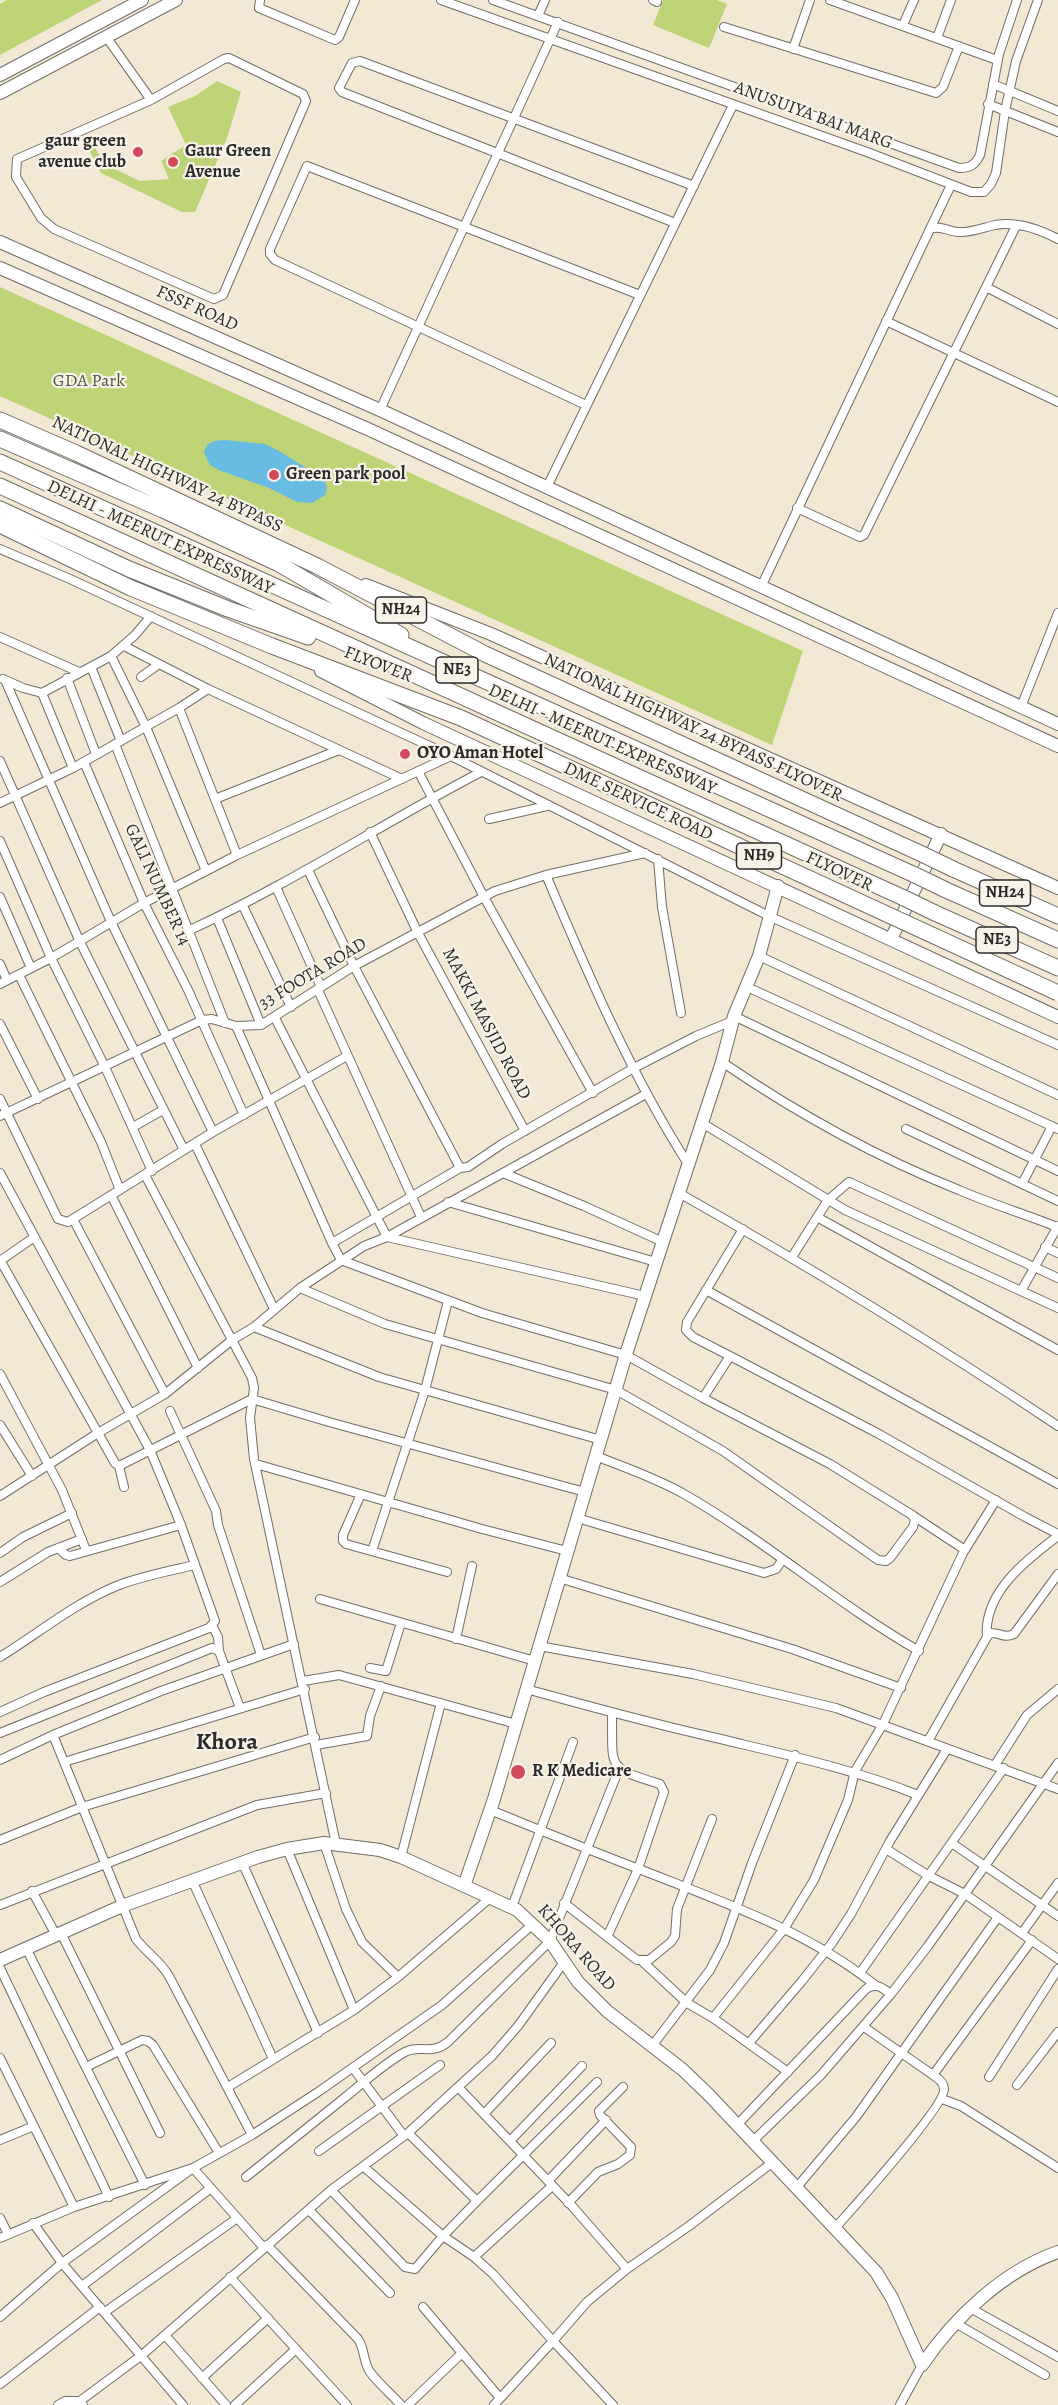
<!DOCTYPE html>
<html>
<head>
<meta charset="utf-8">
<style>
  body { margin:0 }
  canvas { display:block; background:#f3e8d3 }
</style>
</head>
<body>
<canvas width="1058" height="2405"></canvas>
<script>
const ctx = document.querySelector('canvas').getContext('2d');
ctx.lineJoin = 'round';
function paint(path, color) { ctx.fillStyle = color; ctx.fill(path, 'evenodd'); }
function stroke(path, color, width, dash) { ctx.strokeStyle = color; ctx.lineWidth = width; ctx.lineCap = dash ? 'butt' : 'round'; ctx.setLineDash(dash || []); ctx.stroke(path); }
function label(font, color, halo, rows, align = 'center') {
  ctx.font = font + ' Alegreya,serif'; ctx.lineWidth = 4.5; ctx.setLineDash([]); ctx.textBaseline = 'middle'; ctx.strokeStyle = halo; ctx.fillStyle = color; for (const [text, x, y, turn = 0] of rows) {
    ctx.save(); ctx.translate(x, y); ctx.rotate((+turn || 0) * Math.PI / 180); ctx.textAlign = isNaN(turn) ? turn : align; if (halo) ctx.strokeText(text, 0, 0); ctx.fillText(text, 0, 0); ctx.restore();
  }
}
paint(new Path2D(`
  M 7,0 L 102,0 L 0,55 L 0,4 Z
  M 663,0 L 717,0 L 727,4 L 709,48 L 653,25 Z
  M 217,81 L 241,92 L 227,138 L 195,212 L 182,212 L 101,173 L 87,146 L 92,142 L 104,164 L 140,181 L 169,179 L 161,161 L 186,145 L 168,107 L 195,96 Z
  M 0,287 L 803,651 L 772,745 L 0,396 Z`), '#bed376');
paint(new Path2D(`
  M 225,440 L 265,444 L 277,450 L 323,478 L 327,488 L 325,495 L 312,503 L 297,502 L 269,488 L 221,471 L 210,465 L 204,453 L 207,445 L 214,441 Z`), '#68bce4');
const street = new Path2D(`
  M 260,0 L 259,8 L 264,10 L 335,40 L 339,37 L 355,0
  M 441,0 L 867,152 L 971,192 L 984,192 L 991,184 L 996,173 L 1005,111 L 1016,61 L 1038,0
  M 493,0 L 959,168 C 970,168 975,165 980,155 L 999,54 L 1017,0
  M 653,0 L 657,2
  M 830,0 L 997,60
  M 538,16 L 545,0
  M 903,25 L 914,0
  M 724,27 L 936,93 L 943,87 L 959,46
  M 107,38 L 151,100
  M 937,38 L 951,0
  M 793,49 L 810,0
  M 229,58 L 303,94 L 306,101 L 223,295 L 214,299 L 54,229 L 41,218 L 16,177 L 17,159 L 151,100 L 224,59 Z
  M 993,84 L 1058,111
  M 988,104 L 1058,132
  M 675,223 L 342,92 L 339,88 L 352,63 L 360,61 L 694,186
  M 930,229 L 951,185
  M 986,287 L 1058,324
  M 886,321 L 1058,402
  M 586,405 L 275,260 L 270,254 L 270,249 L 307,166 L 640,295
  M 380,410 L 558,22
  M 547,487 L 733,105
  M 797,508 L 860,537 L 864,535 L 1016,226
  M 0,549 L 70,579 L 451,756 L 771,917 L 1058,1045
  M 761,587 L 930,229 C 939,225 948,231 958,232 C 970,233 982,228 995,225 C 1016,221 1039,229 1058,239
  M 0,637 L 79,672
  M 124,646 L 208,689 L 402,779
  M 111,656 L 146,727 L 206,871
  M 91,667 L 121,741
  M 141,677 L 159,664
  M 67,678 L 96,754
  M 3,679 L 23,688 L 42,693 L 111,656 L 135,635 L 151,616
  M 5,680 L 112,924 L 213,1132
  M 42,693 L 73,768
  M 1021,707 L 1058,613
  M 179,708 L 237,855
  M 115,744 L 225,1023
  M 0,761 L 80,942 L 184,1150
  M 84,762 L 144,903 L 188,990 L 244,1115
  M 418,771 L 484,897 L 593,1093
  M 215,799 L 339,750
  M 0,803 L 73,768 L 179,708 L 208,689
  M 489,819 L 547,806
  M 370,832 L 418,933 L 525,1131
  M 0,841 L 51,958 L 144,903 L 237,855 L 451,756
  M 658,859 L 662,907 L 681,1013
  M 308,870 L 354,966 L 460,1168
  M 546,875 C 588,974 630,1073 688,1164
  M 276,887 L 321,987
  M 0,897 L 31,968
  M 243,906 L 291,1007
  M 217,918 L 261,1025
  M 190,930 C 290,884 383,823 481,772
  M 759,956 L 1058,1095
  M 0,964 L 7,980
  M 19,975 L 101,1142 L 120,1190
  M 0,984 L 51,958 L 105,1067 L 152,1171
  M 745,986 L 1058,1129
  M 318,990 L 421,1217
  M 734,1016 L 1058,1171
  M 275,1018 L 387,1237 L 645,1296
  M 0,1024 L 38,1099
  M 236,1026 L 332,1243 L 341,1260 L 482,1313 L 626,1355 L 703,1398 L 830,1464 L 912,1515 L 915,1520 L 913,1527 L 890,1558 L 886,1561 L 878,1560 L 723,1451 L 616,1390 L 385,1324 L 300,1288
  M 722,1062 C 795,1112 876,1157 959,1190 C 991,1204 1025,1214 1057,1227
  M 0,1099 L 58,1219 L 68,1222 L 213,1132 L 347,1056
  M 0,1116 L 202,1020 L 212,1019 L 236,1026 L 261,1025 L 354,966 L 495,891 L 546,875 L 645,853
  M 702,1123 L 845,1210 L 1058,1308
  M 133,1127 L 163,1110
  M 906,1129 L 1058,1201
  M 195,1144 L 274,1309
  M 0,1173 L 150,1450 L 181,1525 L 215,1621 L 209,1628 L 44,1692 L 0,1712
  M 503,1173 L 584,1206 L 663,1242
  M 145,1175 L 252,1378 L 254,1388 L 250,1418 L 254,1459 L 336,1844
  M 1022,1184 L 1052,1126
  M 679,1193 C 808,1266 934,1343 1058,1426
  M 111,1195 L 198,1368
  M 448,1202 L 656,1262
  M 817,1217 L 1058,1350
  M 73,1219 L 165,1394 L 232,1340 L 254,1327 L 300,1288 L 364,1246 L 387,1237 L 646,1094
  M 332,1243 L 460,1168 L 468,1167 L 502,1144 L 632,1069 L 696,1036 L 732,1021
  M 1045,1247 L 1058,1253
  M 792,1257 L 828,1200 L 849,1182 L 1058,1278
  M 0,1260 L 115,1463 L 119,1466 L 252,1399 L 329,1422 L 585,1492
  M 0,1261 L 33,1238
  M 706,1290 L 1058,1484
  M 1021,1291 L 1058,1226
  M 254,1327 L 379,1377 L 601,1440
  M 730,1356 L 693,1337 L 686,1330 L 687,1322 L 743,1229
  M 0,1374 L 62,1490 L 86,1550
  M 703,1398 L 730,1356 L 879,1434 L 1025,1517 L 1058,1534
  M 170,1411 L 216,1511 L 218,1525 L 261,1655
  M 0,1425 L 32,1476
  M 596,1456 C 626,1468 656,1478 684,1494 C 766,1541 837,1604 919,1651
  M 256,1464 L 482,1529 L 567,1551
  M 119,1466 L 124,1487
  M 361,1494 L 343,1535 L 343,1541 L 346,1544 L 447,1572
  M 0,1496 L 98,1433 L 165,1394
  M 912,1515 L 965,1550
  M 577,1518 L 764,1573 L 776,1569 L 783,1559
  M 58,1548 L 66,1555 L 70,1556 L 181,1525
  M 372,1551 L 425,1390 L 448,1301
  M 0,1553 L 23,1537 L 72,1513
  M 559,1578 L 792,1649 L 901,1688
  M 0,1582 L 48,1552 L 82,1539
  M 320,1599 L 535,1661
  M 212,1625 L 218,1637 L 219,1651
  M 987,1637 C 983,1593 1026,1560 1058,1536
  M 456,1639 L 472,1566
  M 539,1646 L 693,1674 L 836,1708 L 1058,1789
  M 0,1657 C 39,1633 76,1602 119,1585 C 143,1576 169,1571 195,1565
  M 370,1668 L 386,1671 L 401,1623
  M 303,1681 L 339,1675 L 516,1724
  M 526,1689 C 588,1706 649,1723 712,1737 C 782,1754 851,1768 918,1795
  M 0,1733 L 212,1648 L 219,1651 L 240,1708
  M 53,1735 L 136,1939 C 147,1953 160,1961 169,1976 L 252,2135
  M 928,1741 L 987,1637 L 990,1633 C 999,1632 1004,1639 1014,1634 L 1058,1574
  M 316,1745 L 367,1736 L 370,1716 L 381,1686
  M 0,1760 L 53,1735 L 161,1691 L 294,1644
  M 64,1762 L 305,1689
  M 995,1765 L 1027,1715 L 1058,1689
  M 490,1810 C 540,1830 589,1850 639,1869 C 720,1901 806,1930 875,1985
  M 0,1840 L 82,1807 L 315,1737
  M 324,1843 L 346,1909 L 362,1942 L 398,1977
  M 953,1844 L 1058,1916
  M 287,1849 L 354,2010
  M 886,1849 L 929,1876 L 965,1894 L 1058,1959
  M 401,1857 L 441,1703
  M 242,1862 L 318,2033
  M 192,1880 L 273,2059
  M 32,1891 L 56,1935
  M 564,1903 L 637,1960 L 649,1960 L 671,1942 L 675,1936 L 677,1909 L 712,1819
  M 0,1905 L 257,1805 L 326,1793
  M 512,1907 L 573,1742
  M 61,1933 L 160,2133
  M 1022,1933 L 1058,1883
  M 607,1937 L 638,1869 L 664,1792 L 660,1784 C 605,1767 613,1769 612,1713
  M 26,1948 L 145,2185
  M 643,1962 L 687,2003 L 713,2018 L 788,2072
  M 0,1968 L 109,2197
  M 860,1973 L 1004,1768
  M 713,2018 L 784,1929 L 814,1880 L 848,1800 L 855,1771 L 883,1724 L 963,1553 L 996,1500
  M 749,2043 L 802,1981 L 832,1943 L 851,1914 L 890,1841 L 947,1749
  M 652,2046 L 710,1970 L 724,1943 L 752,1863 L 795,1755
  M 0,2058 L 74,2207
  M 86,2067 L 142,2040 L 148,2041 L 153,2045 L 219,2153
  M 353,2068 L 404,2136
  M 933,2075 L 1032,1940
  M 989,2077 L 1058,1969
  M 1017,2085 L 1058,2032
  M 228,2087 L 354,2010 L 398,1977 L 490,1898
  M 458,2087 L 572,2206 L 627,2269
  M 942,2099 L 961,2106 L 1058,2168
  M 484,2114 L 551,2043
  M 737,2125 L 866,1989 C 876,1982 882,1988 891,1994
  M 408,2133 L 477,2201 L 443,2236 L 474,2257 L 493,2274 L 553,2341 L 494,2405
  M 0,2140 L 34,2126
  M 510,2141 L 582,2066
  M 753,2141 L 821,2075 L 891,1994 L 928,1946 L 1058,1763
  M 319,2151 L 440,2065
  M 246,2177 C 278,2151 311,2125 343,2099 C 362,2084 383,2064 405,2052 C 421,2044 430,2056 448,2042 L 550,1941 L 619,1769
  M 548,2181 L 606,2120
  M 797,2187 L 856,2117 L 998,1917
  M 331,2190 L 405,2267 L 415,2269 L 443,2236 L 364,2167
  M 477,2201 L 597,2082
  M 568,2203 L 598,2172 L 618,2164 L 630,2155 L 631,2147 L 600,2115 L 599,2111 L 623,2087
  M 309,2210 L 390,2293
  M 0,2218 L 8,2234
  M 33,2223 L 62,2263 L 183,2405
  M 836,2227 C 852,2209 946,2105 944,2089 C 944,2082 938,2078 933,2075 L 864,2027
  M 0,2238 L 74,2207 L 193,2168 L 252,2135 L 318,2092 L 442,2005 L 533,1924
  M 267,2245 L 358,2339 C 365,2349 363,2362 370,2372 C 379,2384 391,2394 401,2405
  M 474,2257 L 552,2186
  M 230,2277 L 347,2405
  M 82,2286 L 211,2188
  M 423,2307 L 500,2398
  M 972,2309 L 1058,2357
  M 105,2312 L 236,2219
  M 0,2317 L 62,2263 L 193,2168 L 264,2248
  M 957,2324 L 1045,2375
  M 165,2335 L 226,2405
  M 202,2378 L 268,2318
  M 0,2384 L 100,2307
  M 58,2405 L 65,2401 L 80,2401
  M 83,2405 L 80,2401 L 142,2355 L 331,2190 L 408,2133 L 458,2087 L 492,2056 L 518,2026 L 564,1962
  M 235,2405 L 296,2349
  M 408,2405 L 462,2353
  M 613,2405 L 553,2341 L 587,2302 L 627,2269 L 689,2226 L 773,2162
  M 900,2405 L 922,2365`);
const secondary = new Path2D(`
  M 0,75 L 142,0
  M 0,93 L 176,0
  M 0,242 L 380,410 L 1058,724
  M 0,268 L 370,430 L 1058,746
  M 366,585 L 491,634 L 1058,888
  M 321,671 L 423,723 L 1058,1017
  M 891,939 L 941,834
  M 464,1886 L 494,1799 L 627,1351 L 722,1062 L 734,1016 L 759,956 L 778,886
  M 0,1960 L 122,1906 L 258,1857 L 287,1849 L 324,1843 L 380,1850 L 401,1857 L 517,1910 L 550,1941 L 578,1982 L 607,2011 L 683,2070 L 709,2095 L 876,2272 L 892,2298 L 922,2365
  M 922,2365 C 954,2318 1003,2271 1058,2252`);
const highway = new Path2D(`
  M 0,420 L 76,453 L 317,566 L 485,654 L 924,855
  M 0,439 L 163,510 L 279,564 L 401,635
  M 0,462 L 915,875
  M 0,486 L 904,898
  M 0,509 L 129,569 L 228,609 L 308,637
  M 0,525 L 131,588 L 272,646 L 461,718
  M 953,869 L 1058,916
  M 946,890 L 1058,940
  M 935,913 L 1058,968`);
stroke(street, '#716d66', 10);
stroke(secondary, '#716d66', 14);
stroke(highway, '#716d66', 17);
stroke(street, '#fff', 8);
stroke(secondary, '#fff', 12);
stroke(highway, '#fff', 15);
const highwayBridge = new Path2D(`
  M 461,718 L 1058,993
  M 924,855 L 953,869
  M 915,875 L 946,890
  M 904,898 L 935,913`);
stroke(highwayBridge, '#716d66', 17, []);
stroke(highwayBridge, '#fff', 15);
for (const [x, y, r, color] of [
  [138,152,6,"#d1495b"],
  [173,162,6,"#d1495b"],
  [274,475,6,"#d1495b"],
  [405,754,6,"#d1495b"],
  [518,1772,8,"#d1495b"]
]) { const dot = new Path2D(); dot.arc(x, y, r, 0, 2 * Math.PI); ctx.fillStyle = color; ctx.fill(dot); stroke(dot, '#f7f3e8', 2); }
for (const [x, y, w] of [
  [401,610,51],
  [457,670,42],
  [759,856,45],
  [1005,893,51],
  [997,940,42]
]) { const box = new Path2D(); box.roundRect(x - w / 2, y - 13, w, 26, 4.5); ctx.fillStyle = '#f7f3e8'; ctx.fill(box); stroke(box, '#2b2b2b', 1.5); }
label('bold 16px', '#2b2b2b', null, [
  ["NH24",401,610],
  ["NE3",457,670],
  ["NH9",759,856],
  ["NH24",1005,893],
  ["NE3",997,940]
]);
label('18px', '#2b2b2b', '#f7f3e8', [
  ["ANUSUIYA BAI MARG",813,116,20],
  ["FSSF ROAD",197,309,24],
  ["NATIONAL HIGHWAY 24 BYPASS",167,475,25],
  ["DELHI - MEERUT EXPRESSWAY",160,538,25],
  ["FLYOVER",378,665,21],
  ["NATIONAL HIGHWAY 24 BYPASS FLYOVER",693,728,25],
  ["DELHI - MEERUT EXPRESSWAY",602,740,24],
  ["DME SERVICE ROAD",638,802,25],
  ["FLYOVER",839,872,25],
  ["GALI NUMBER 14",157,885,65],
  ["33 FOOTA ROAD",313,974,-31],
  ["MAKKI MASJID ROAD",486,1024,62],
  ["KHORA ROAD",576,1948,49]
]);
label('bold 18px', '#2b2b2b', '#f7f3e8', [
  ["gaur green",126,142,"right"],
  ["avenue club",126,163,"right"],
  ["Gaur Green",185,152],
  ["Avenue",185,173],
  ["Green park pool",286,475],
  ["OYO Aman Hotel",417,754],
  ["R K Medicare",532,1772]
], 'left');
label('18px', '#50553e', '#f7f3e8', [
  ["GDA Park",89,382]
]);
label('bold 24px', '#2b2b2b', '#f7f3e8', [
  ["Khora",227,1743]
]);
</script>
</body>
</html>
